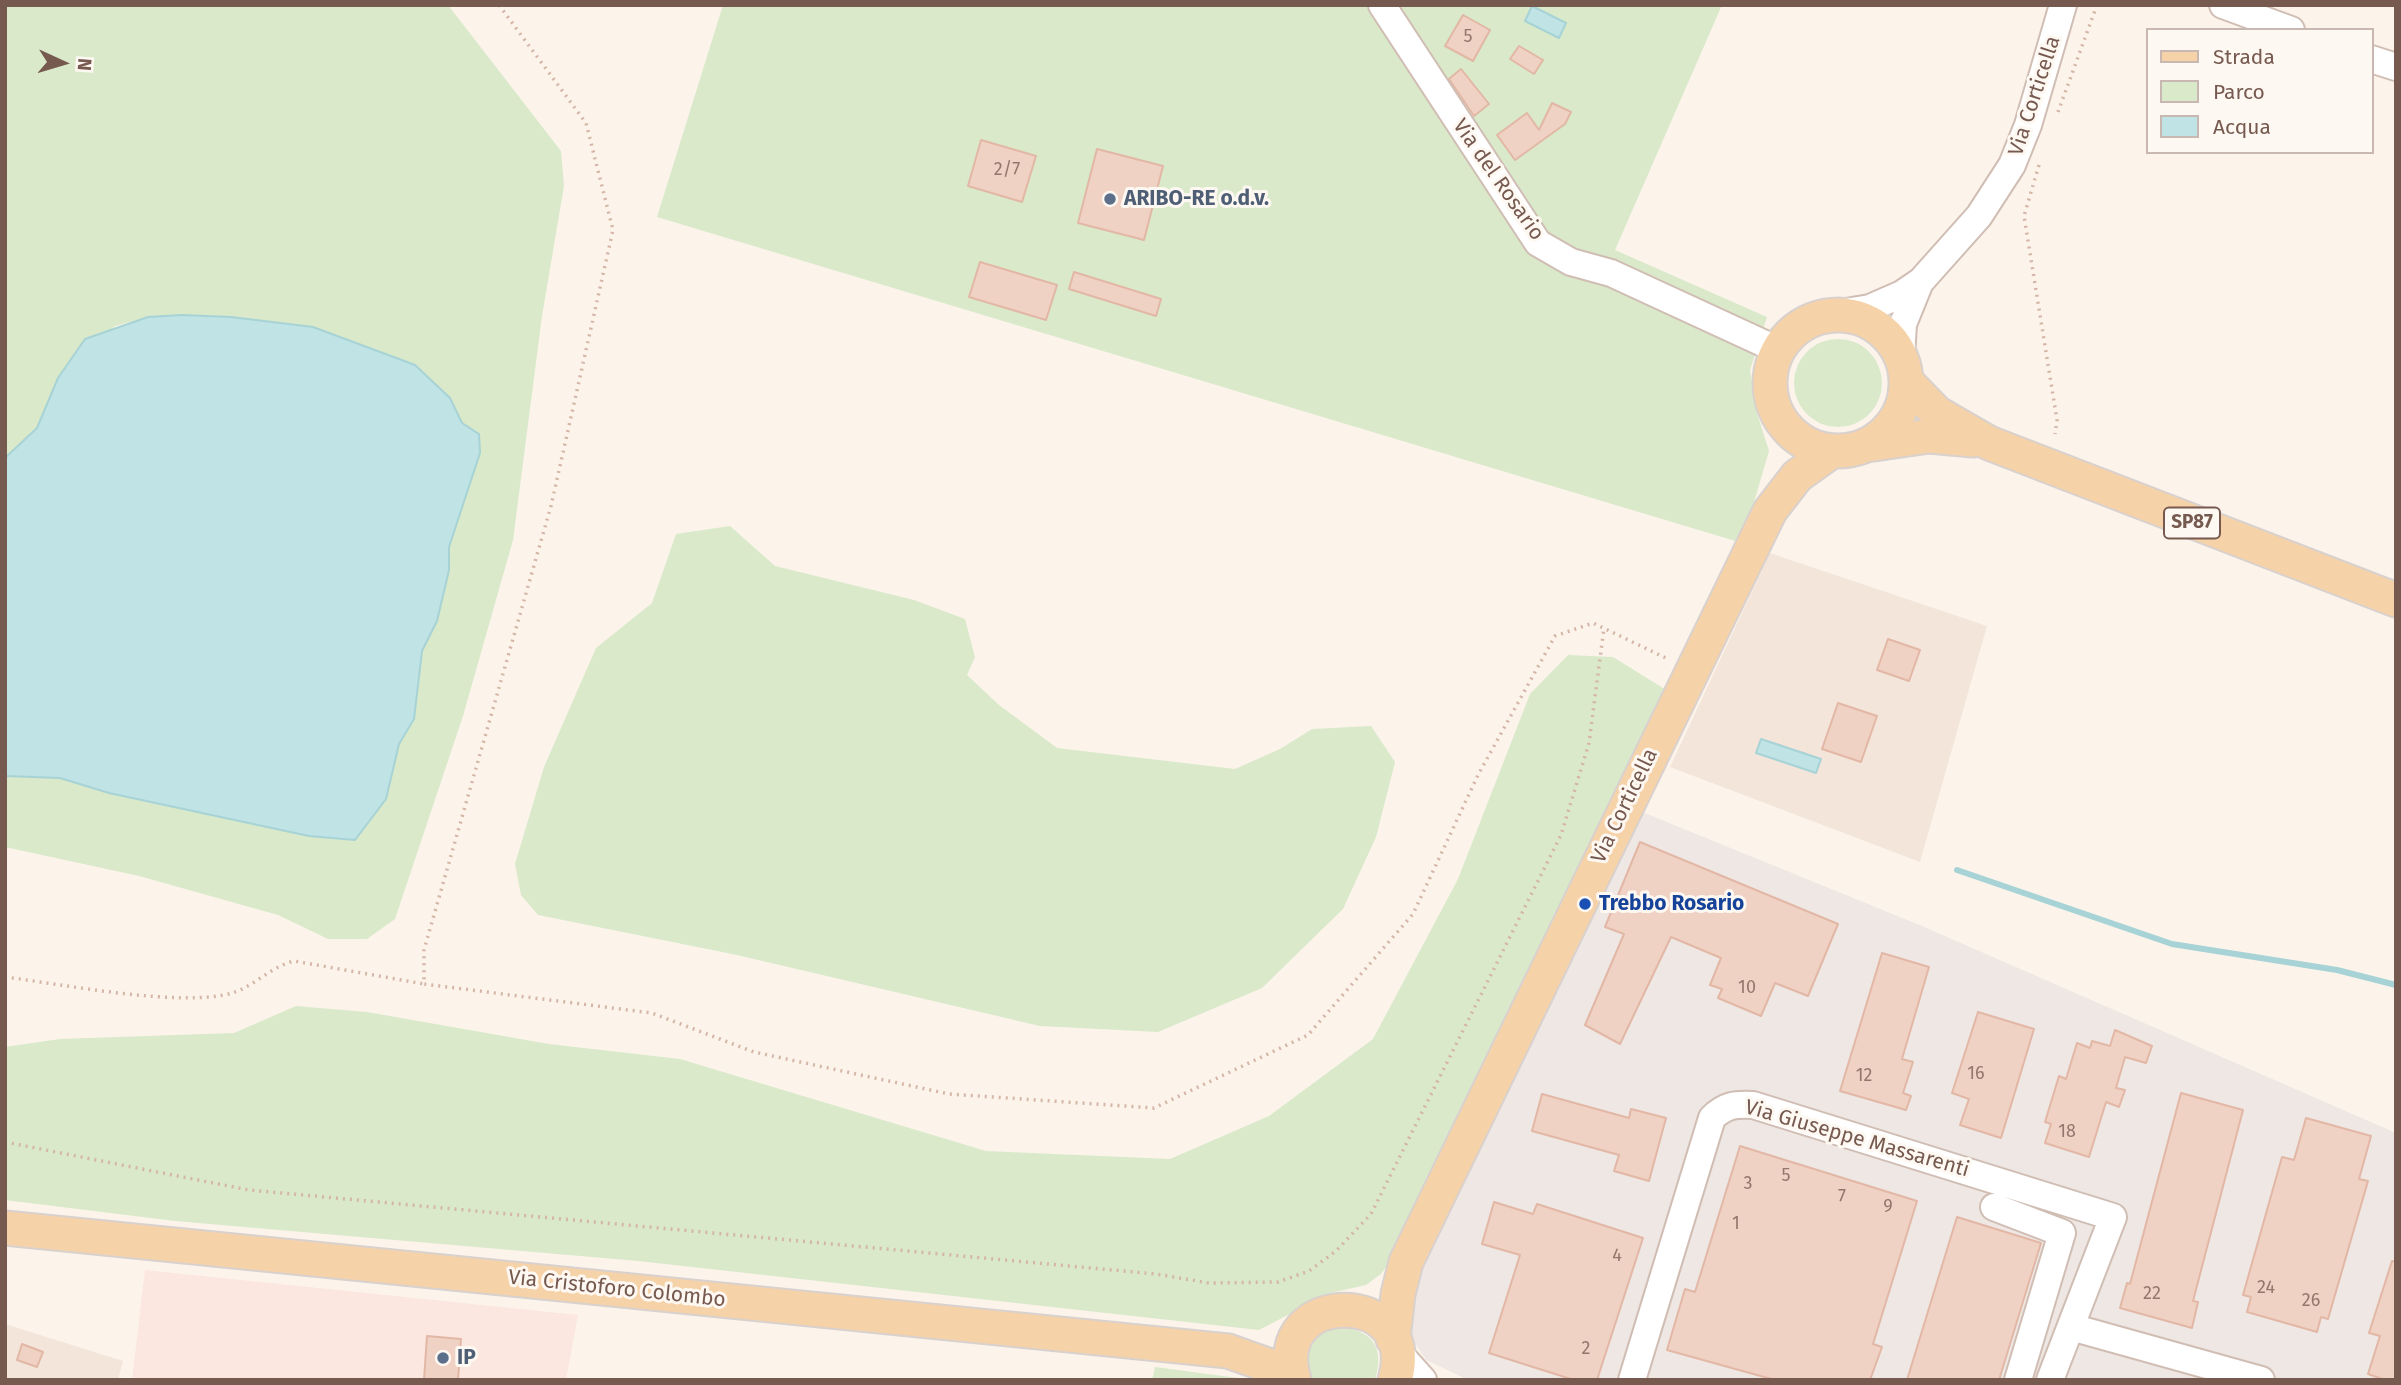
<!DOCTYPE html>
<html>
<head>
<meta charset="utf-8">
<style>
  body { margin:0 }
  #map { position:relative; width:2401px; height:1385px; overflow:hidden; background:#fcf4eb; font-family:"Fira Sans",sans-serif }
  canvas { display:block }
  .frame { position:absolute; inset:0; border:7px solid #76594f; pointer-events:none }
  .legend { position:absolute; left:2146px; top:28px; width:228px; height:126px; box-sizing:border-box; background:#fef8f2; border:2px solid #c8b8b1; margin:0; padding:9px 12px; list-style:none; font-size:21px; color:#76594f }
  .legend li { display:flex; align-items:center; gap:14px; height:35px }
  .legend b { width:35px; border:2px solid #c8b8b1 }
  .north { position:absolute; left:28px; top:28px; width:70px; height:70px; -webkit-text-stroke:5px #fef8f2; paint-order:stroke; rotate:94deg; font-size:19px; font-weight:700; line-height:28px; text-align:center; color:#76594f }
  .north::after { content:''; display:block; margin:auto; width:24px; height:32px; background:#76594f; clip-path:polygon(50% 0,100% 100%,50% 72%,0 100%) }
</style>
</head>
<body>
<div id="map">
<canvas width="2401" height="1385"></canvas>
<div class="frame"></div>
<ul class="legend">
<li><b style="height:9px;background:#f6d2a8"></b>Strada</li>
<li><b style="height:19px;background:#d9e9ca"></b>Parco</li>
<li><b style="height:19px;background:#c0e3e5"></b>Acqua</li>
</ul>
<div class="north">N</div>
</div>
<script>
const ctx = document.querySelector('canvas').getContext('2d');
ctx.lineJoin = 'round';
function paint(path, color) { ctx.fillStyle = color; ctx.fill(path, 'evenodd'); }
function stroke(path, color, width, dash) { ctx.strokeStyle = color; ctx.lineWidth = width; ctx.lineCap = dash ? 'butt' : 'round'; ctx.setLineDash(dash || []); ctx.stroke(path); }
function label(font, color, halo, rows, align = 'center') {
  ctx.font = font + ' "Fira Sans",sans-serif'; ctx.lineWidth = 6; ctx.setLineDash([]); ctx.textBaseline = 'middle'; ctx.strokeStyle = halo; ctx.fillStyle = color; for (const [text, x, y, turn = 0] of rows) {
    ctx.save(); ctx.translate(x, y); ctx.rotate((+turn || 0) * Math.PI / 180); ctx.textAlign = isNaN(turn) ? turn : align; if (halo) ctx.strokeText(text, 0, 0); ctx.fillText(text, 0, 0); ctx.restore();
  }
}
paint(new Path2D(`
  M 1770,553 L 1987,626 L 1920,862 L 1670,767 Z
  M 5,1324 L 123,1361 L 118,1380 L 5,1380 Z`), '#f3e5da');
paint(new Path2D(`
  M 145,1270 L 578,1315 L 566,1380 L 132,1380 Z`), '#fbe6e0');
paint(new Path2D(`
  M 1635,809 L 1922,926 L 2396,1133 L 2396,1380 L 1461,1380 L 1462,1377 L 1426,1360 L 1408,1333 L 1407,1311 L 1420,1263 Z`), '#eee7e3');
paint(new Path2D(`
  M 5,5 L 448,5 L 561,151 L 564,186 L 542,316 L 513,540 L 463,716 L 395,919 L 367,939 L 328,939 L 278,915 L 139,876 L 5,847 L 5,776 L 60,778 L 109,793 L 309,836 L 355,840 L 386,799 L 399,744 L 414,719 L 422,651 L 437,621 L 449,570 L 449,547 L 480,453 L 479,434 L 462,423 L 450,398 L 182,315 L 148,317 L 115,326 L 58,378 L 37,428 L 5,458 Z
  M 723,5 L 1722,5 L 1615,250 L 1767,317 L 1750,370 L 1757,413 L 1769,451 L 1742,543 L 657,217 Z
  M1794 383a44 44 0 1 1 88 0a44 44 0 1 1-88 0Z
  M 730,526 L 775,566 L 914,600 L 965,619 L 975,657 L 967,675 L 999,705 L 1057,748 L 1235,769 L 1280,749 L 1312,729 L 1371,726 L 1395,762 L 1376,837 L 1343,909 L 1262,988 L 1158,1032 L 1040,1026 L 737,955 L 538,915 L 521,895 L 515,864 L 544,767 L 596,648 L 652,603 L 676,534 Z
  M 1568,655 L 1613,657 L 1671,693 L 1399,1248 L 1381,1274 L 1366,1285 L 1330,1293 L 1259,1330 L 638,1261 L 175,1221 L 5,1200 L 5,1047 L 60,1039 L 234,1033 L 296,1006 L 367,1012 L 549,1044 L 680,1059 L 986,1151 L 1170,1159 L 1269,1116 L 1373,1039 L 1458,879 L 1530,694 Z
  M 1331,1326 C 1366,1328 1387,1341 1375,1380 L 1309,1380 C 1306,1348 1305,1345 1331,1326 Z
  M 1155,1367 L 1253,1380 L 1254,1380 L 1152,1380 Z`), '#d9e9ca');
const water = new Path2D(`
  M 1532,6 L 1566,23 L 1559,38 L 1525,21 Z
  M 182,315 L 231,317 L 313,327 L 415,365 L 450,398 L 462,423 L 479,434 L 480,453 L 449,547 L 449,570 L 437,621 L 422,651 L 414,719 L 399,744 L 386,799 L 355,840 L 309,836 L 109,793 L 60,778 L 5,776 L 5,458 L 37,428 L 58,378 L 85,339 L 148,317 Z
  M 1761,739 L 1821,759 L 1816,773 L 1756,753 Z`);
paint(water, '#c0e3e5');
stroke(water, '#a7d3d6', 2);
stroke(new Path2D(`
  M 1957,870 L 2172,944 L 2337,970 L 2396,985`), '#a7d3d6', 6);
const building = new Path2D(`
  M 1463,15 L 1490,30 L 1473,61 L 1445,46 Z
  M 1519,46 L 1543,60 L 1534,74 L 1510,59 Z
  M 1461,69 L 1489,104 L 1474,116 L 1449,79 Z
  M 1552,103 L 1571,112 L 1565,124 L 1515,160 L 1497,135 L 1527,113 L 1539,130 Z
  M 981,140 L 1036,156 L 1022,202 L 968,186 Z
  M 1097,149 L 1163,166 L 1144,240 L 1078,223 Z
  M 980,262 L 1057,285 L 1046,320 L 969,297 Z
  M 1074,272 L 1161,299 L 1156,316 L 1069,289 Z
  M 1888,639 L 1920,650 L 1909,681 L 1877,670 Z
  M 1838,703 L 1877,716 L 1861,762 L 1822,749 Z
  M 1640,842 L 1838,924 L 1808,996 L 1775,983 L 1761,1016 L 1718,998 L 1722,989 L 1710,985 L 1721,958 L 1671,937 L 1620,1044 L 1585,1025 L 1624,934 L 1605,927 Z
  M 1882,953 L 1929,967 L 1902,1059 L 1913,1062 L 1903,1093 L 1911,1096 L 1906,1110 L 1840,1091 Z
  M 1978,1012 L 2034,1029 L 2001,1138 L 1960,1125 L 1969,1099 L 1952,1093 Z
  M 2115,1030 L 2152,1046 L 2146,1063 L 2125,1057 L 2116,1088 L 2125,1090 L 2119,1107 L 2106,1102 L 2089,1157 L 2045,1143 L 2051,1124 L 2045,1122 L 2059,1076 L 2066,1079 L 2077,1043 L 2090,1048 L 2092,1041 L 2110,1046 Z
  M 2181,1093 L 2243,1110 L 2193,1301 L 2198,1302 L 2192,1328 L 2120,1308 L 2127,1283 L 2130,1284 Z
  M 1542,1094 L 1629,1118 L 1631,1109 L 1666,1118 L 1649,1181 L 1614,1171 L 1619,1155 L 1532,1131 Z
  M 2306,1118 L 2371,1136 L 2359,1179 L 2368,1181 L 2328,1319 L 2321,1317 L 2317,1332 L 2247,1312 L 2251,1297 L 2243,1295 L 2282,1157 L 2294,1160 Z
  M 1740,1146 L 1917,1201 L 1873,1344 L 1882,1347 L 1870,1380 L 1775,1380 L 1667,1350 L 1685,1289 L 1695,1292 Z
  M 1494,1202 L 1533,1214 L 1537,1204 L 1643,1238 L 1597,1380 L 1574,1380 L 1489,1353 L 1520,1255 L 1482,1244 Z
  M 1957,1217 L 2041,1243 L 1999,1380 L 1907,1380 Z
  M 2392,1261 L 2396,1262 L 2396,1380 L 2385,1380 L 2368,1374 L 2380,1336 L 2369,1333 Z
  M 427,1336 L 461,1339 L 458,1380 L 424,1380 Z
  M 22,1344 L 43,1352 L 37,1367 L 17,1360 Z`);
paint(building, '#f0d2c4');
stroke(building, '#e2b7a5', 2);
const minor = new Path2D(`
  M 1382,5 L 1538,243 L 1571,262 L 1611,273 L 1778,350
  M 2223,5 L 2291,30
  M 2371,59 L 2396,67
  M 1834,314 L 1870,308 L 1902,294 L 1921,281 L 1979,216 L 2012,165 L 2028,125 L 2063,5
  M 1901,357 L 1903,324 L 1920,282
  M 1994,1207 L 2062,1233 L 2018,1380
  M 2071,1327 L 2261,1380
  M 1397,1351 L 1423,1380
  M 1632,1380 L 1712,1118 C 1725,1105 1735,1104 1753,1105 L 2113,1217 L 2050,1380`);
const major = new Path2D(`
  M1770 383a68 68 0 1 1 136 0a68 68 0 1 1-136 0Z
  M 1906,381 L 1937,413 L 1989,443 L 2396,600
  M 1867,445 L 1929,436 L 1973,440
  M 5,1228 L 1228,1351 L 1273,1367 L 1289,1380
  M 1393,1339 L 1398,1294 L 1406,1262 L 1770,511 L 1797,476 L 1832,451
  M 1294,1380 C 1266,1287 1423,1287 1395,1380`);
stroke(minor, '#d0bdb3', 30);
stroke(major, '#d9d1ce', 37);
stroke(new Path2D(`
  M 499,5 L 586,123 L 613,230 L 551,506 L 424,950 L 424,984 L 652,1013 L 754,1052 L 949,1094 L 1154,1108 L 1308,1035 L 1413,914 L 1478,775 L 1555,636 L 1593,623 L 1668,659
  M 2058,112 L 2097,5
  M 2039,165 L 2024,216 L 2057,420 L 2055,434
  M 5,977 C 61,984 182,1008 232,993 C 255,986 270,967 294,961 L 424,984
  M 5,1142 L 249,1190 L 1156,1274 L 1209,1283 L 1278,1282 L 1309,1271 L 1336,1251 L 1371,1214 L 1561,835 L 1589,743 L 1604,628`), '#d5b5a7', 3.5, [2, 5]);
stroke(minor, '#fff', 26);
stroke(major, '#f6d2a8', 33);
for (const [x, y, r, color] of [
  [1110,199,7,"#5c6f8a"],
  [1585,904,7,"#1a4fb4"],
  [443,1358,7,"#5c6f8a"]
]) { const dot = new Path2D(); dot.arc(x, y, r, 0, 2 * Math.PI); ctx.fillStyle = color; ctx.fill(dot); stroke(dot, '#fef8f2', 2.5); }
label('18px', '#94776c', null, [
  ["5",1468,37],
  ["2/7",1007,170],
  ["10",1747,988],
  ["16",1976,1074],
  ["12",1864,1076],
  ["18",2067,1132],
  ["5",1786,1176],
  ["3",1748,1184],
  ["7",1842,1197],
  ["9",1888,1207],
  ["1",1736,1224],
  ["4",1617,1256],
  ["24",2266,1288],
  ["22",2152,1294],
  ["26",2311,1301],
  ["2",1586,1349]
]);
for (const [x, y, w] of [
  [2192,523,56]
]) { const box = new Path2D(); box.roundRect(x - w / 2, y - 15.5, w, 31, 5); ctx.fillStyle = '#fef8f2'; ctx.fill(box); stroke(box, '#76594f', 2); }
label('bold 19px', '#76594f', null, [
  ["SP87",2192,523]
]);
label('21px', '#76594f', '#fef8f2', [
  ["Via Corticella",2035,96,-72],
  ["Via del Rosario",1498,180,55],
  ["Via Corticella",1625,806,-64],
  ["Via Giuseppe Massarenti",1857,1139,16],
  ["Via Cristoforo Colombo",617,1289,6]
]);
label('bold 21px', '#4e5e75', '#fef8f2', [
  ["ARIBO-RE o.d.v.",1124,199],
  ["IP",457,1358]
], 'left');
label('bold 21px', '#164399', '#fef8f2', [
  ["Trebbo Rosario",1599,904]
], 'left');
</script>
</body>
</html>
